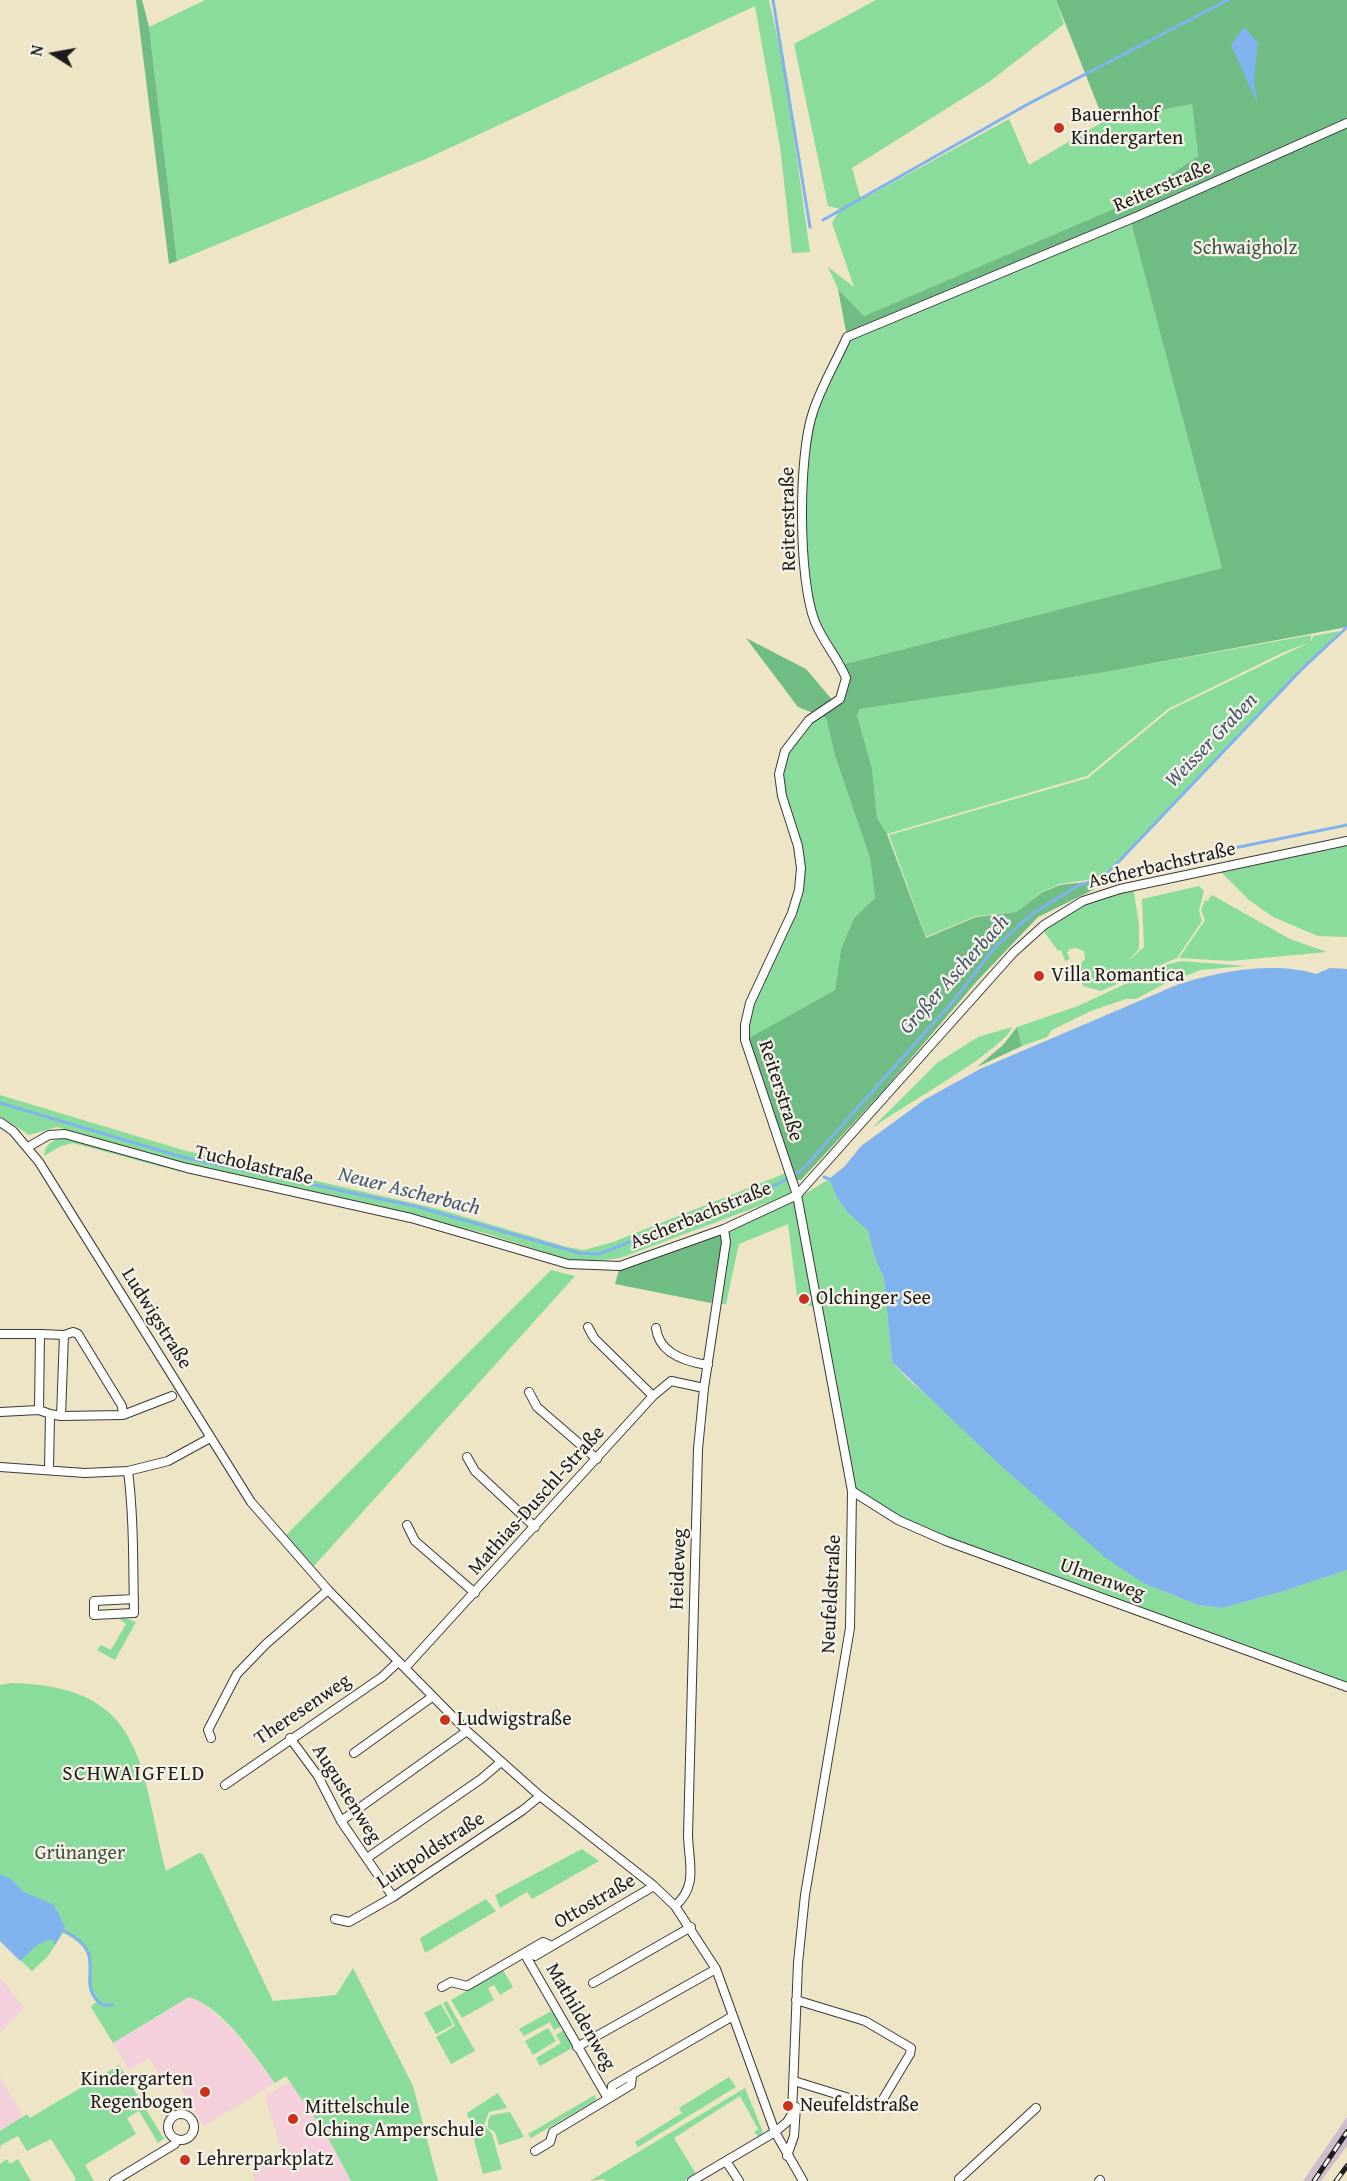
<!DOCTYPE html>
<html>
<head>
<meta charset="utf-8">
<style>
  body { margin:0 }
  #map { position:relative; width:1347px; height:2181px; overflow:hidden; background:#eee4c6; font-family:"Gentium Book Plus",serif }
  canvas { display:block }
  .north { position:absolute; left:24px; top:24px; width:60px; height:60px; -webkit-text-stroke:4px #f7f3e8; paint-order:stroke; rotate:281deg; font-size:16px; font-weight:700; line-height:24px; text-align:center; color:#1c1c1c }
  .north::after { content:''; display:block; margin:auto; width:21px; height:27px; background:#1c1c1c; clip-path:polygon(50% 0,100% 100%,50% 72%,0 100%) }
</style>
</head>
<body>
<div id="map">
<canvas width="1347" height="2181"></canvas>
<div class="north">N</div>
</div>
<script>
const ctx = document.querySelector('canvas').getContext('2d');
ctx.lineJoin = 'round';
function paint(path, color) { ctx.fillStyle = color; ctx.fill(path, 'evenodd'); }
function stroke(path, color, width, dash) { ctx.strokeStyle = color; ctx.lineWidth = width; ctx.lineCap = dash ? 'butt' : 'round'; ctx.setLineDash(dash || []); ctx.stroke(path); }
function label(font, color, halo, rows, align = 'center') {
  ctx.font = font + ' "Gentium Book Plus",serif'; ctx.lineWidth = 4.5; ctx.setLineDash([]); ctx.textBaseline = 'middle'; ctx.strokeStyle = halo; ctx.fillStyle = color; for (const [text, x, y, turn = 0] of rows) {
    ctx.save(); ctx.translate(x, y); ctx.rotate((+turn || 0) * Math.PI / 180); ctx.textAlign = isNaN(turn) ? turn : align; if (halo) ctx.strokeText(text, 0, 0); ctx.fillText(text, 0, 0); ctx.restore();
  }
}
paint(new Path2D(`
  M 0,1977 L 24,2008 L 0,2033 Z
  M 190,1997 L 200,2001 L 232,2029 L 275,2083 L 204,2126 L 177,2082 L 166,2088 L 149,2058 L 129,2070 L 113,2043 Z
  M 0,2077 L 23,2116 L 0,2131 Z
  M 290,2082 L 330,2141 L 351,2181 L 255,2181 L 250,2165 L 283,2155 L 265,2096 Z`), '#f4cfdc');
paint(new Path2D(`
  M 1347,2117 L 1347,2146 L 1321,2181 L 1303,2181 Z`), '#d0bdcc');
paint(new Path2D(`
  M 205,0 L 769,0 L 784,67 L 810,252 L 792,253 L 780,146 L 755,6 L 428,158 L 177,261 L 149,27 Z
  M 876,0 L 1056,0 L 1064,24 L 989,82 L 852,168 L 861,200 L 1009,119 L 1029,165 L 1104,121 L 1192,104 L 1198,156 L 1132,201 L 864,316 L 838,289 L 828,267 L 854,287 L 832,223 L 840,209 L 828,206 L 794,44 Z
  M 1130,219 L 1222,568 L 841,665 L 814,620 L 802,526 L 813,413 L 847,337 Z
  M 1340,631 L 1101,878 L 1060,884 L 1040,893 L 1016,912 L 976,916 L 926,937 L 889,835 L 1088,778 L 1170,710 L 1308,643 L 1284,652 L 1168,709 L 1087,776 L 887,834 L 877,818 L 872,768 L 857,715 L 860,709 L 1106,672 L 1311,635 L 1311,642 L 1313,636 Z
  M 818,715 L 826,718 L 835,756 L 870,858 L 875,898 L 854,918 L 841,949 L 835,990 L 745,1040 L 745,1025 L 792,913 L 801,868 L 784,798 L 782,773 L 785,755 Z
  M 1347,844 L 1347,937 L 1318,936 L 1273,917 L 1249,900 L 1220,871 Z
  M 1133,886 L 1139,925 L 1139,949 L 1128,961 L 1144,947 L 1142,899 L 1199,886 L 1204,891 L 1199,911 L 1202,921 L 1177,958 L 1101,991 L 1083,986 L 1077,968 L 1085,959 L 1084,951 L 1076,948 L 1070,949 L 1067,953 L 1070,959 L 1065,961 L 1061,950 L 1058,951 L 1045,933 L 1044,925 L 1083,901 Z
  M 1212,895 L 1290,939 L 1327,952 L 1230,961 L 1179,958 L 1205,920 L 1201,910 L 1205,900 L 1207,901 Z
  M 1181,961 L 1246,966 L 1201,970 L 1164,984 L 1136,999 L 1126,999 L 1091,1011 L 1052,1030 L 1047,1037 L 1022,1046 L 1017,1027 L 1078,1006 L 1166,965 Z
  M 1012,1027 C 1006,1049 897,1109 871,1129 L 937,1063 L 978,1037 Z
  M 0,1095 L 183,1150 L 438,1209 L 567,1247 L 584,1250 L 613,1242 L 786,1173 L 791,1190 L 789,1195 L 620,1258 L 580,1263 L 484,1233 L 157,1157 L 57,1127 L 29,1135 L 0,1116 Z
  M 64,1138 L 181,1170 L 181,1172 L 73,1143 L 61,1146 L 44,1156 C 45,1144 52,1140 64,1138 Z
  M 829,1179 L 836,1196 L 847,1212 L 868,1231 L 874,1255 L 884,1279 L 892,1362 L 908,1379 L 1145,1584 L 1198,1605 L 1222,1608 L 1281,1592 L 1347,1570 L 1347,1687 L 898,1520 L 852,1491 L 817,1307 L 798,1304 L 788,1224 L 739,1244 L 726,1304 L 711,1303 L 722,1242 L 720,1231 L 810,1191 Z
  M 551,1270 L 575,1276 L 314,1566 L 286,1535 Z
  M 122,1617 L 136,1622 L 115,1660 L 97,1650 L 101,1645 L 111,1650 L 126,1624 L 120,1620 Z
  M 11,1683 C 146,1686 139,1764 166,1871 L 199,1853 L 203,1854 L 273,2001 L 336,1995 L 353,1968 L 413,2086 L 438,2181 L 351,2181 L 330,2141 L 286,2076 L 275,2083 C 254,2055 224,2008 189,1997 L 113,2043 L 91,2007 L 96,2002 C 76,1972 108,1955 63,1933 L 48,1956 L 32,1971 L 0,1941 L 0,1685 Z
  M 582,1849 L 599,1861 L 532,1899 L 527,1892 L 500,1908 L 495,1895 Z
  M 486,1899 L 496,1911 L 425,1953 L 420,1938 Z
  M 503,1970 L 513,1987 L 500,1995 L 494,1985 L 488,1988 L 494,2000 L 462,2018 L 451,2000 Z
  M 447,2001 L 475,2051 L 451,2064 L 436,2037 L 455,2026 L 443,2003 Z
  M 441,2004 L 453,2025 L 436,2034 L 424,2013 Z
  M 553,2010 L 562,2026 L 554,2030 L 550,2022 L 524,2036 L 519,2029 Z
  M 548,2028 L 556,2041 L 533,2055 L 525,2041 Z
  M 564,2030 L 574,2047 L 540,2066 L 536,2058 L 561,2043 L 556,2035 Z
  M 119,2065 L 164,2139 L 158,2143 L 139,2111 L 127,2118 L 136,2134 L 85,2165 L 94,2181 L 74,2181 L 76,2179 L 51,2139 L 27,2151 L 18,2136 L 1,2145 L 0,2150 L 0,2131 L 27,2114 L 30,2118 Z
  M 729,2077 L 736,2087 L 638,2147 L 635,2142 L 682,2113 L 679,2108 Z
  M 745,2088 L 763,2132 L 759,2137 L 754,2132 L 758,2129 L 740,2096 L 674,2138 L 696,2174 L 684,2181 L 605,2181 L 604,2179 L 590,2181 Z
  M 498,2093 L 507,2108 L 489,2112 L 484,2125 L 492,2134 L 502,2169 L 483,2174 L 467,2113 Z
  M 595,2095 L 596,2100 L 531,2138 L 528,2134 Z
  M 510,2112 L 524,2137 L 499,2145 L 495,2132 L 488,2128 L 488,2120 L 491,2115 Z
  M 7,2159 L 10,2164 L 18,2159 L 31,2181 L 0,2181 L 0,2164 Z`), '#8adc9d');
paint(new Path2D(`
  M 136,0 L 142,0 L 149,27 L 177,261 L 169,264 Z
  M 1056,0 L 1347,0 L 1347,627 L 1106,672 L 860,709 L 857,715 L 872,768 L 877,818 L 887,834 L 926,938 L 976,917 L 1016,912 L 1041,893 L 1060,885 L 1102,880 L 1095,889 L 1038,917 L 977,981 L 884,1090 L 801,1180 L 792,1180 L 745,1040 L 835,990 L 841,949 L 854,918 L 875,898 L 870,858 L 835,756 L 826,718 L 798,707 L 746,638 L 806,669 L 835,703 L 844,691 L 841,665 L 1222,568 L 1130,219 L 847,337 L 838,289 L 864,316 L 1132,201 L 1198,156 L 1192,104 L 1104,121 Z
  M 1017,1027 L 1022,1046 L 977,1067 L 1003,1045 Z
  M 720,1231 L 722,1242 L 711,1303 L 615,1284 L 620,1266 Z`), '#6fbc84');
paint(new Path2D(`
  M 1244,27 L 1258,43 L 1254,76 L 1257,103 L 1231,45 Z
  M 1330,968 L 1347,969 L 1347,1570 L 1281,1592 L 1222,1608 L 1198,1605 L 1145,1584 L 1106,1558 L 999,1464 L 892,1362 L 884,1279 L 874,1255 L 868,1231 L 847,1212 L 836,1196 L 829,1179 L 845,1166 L 861,1146 L 924,1100 L 980,1069 L 1179,984 C 1219,971 1275,961 1316,974 Z
  M 0,1874 L 11,1879 L 24,1892 L 54,1905 L 65,1927 L 55,1945 L 51,1939 L 37,1945 L 20,1961 L 0,1941 Z`), '#80b3ed');
stroke(new Path2D(`
  M 773,0 L 810,227
  M 823,220 L 1028,104 L 1228,0
  M 1104,877 L 1302,669 L 1347,627
  M 0,1103 L 182,1157 L 414,1206 L 579,1253 L 599,1254 L 778,1184 L 802,1170 L 955,999 L 996,946 L 1033,913 L 1079,885 L 1166,862 L 1347,825
  M 824,1177 L 829,1179
  M 64,1931 C 114,1955 71,1984 103,2005 L 113,2005`), '#80b3ed', 3);
const street = new Path2D(`
  M 0,1122 L 13,1131 L 39,1162 L 251,1502 L 328,1590 L 467,1731 L 540,1796 L 654,1886 L 675,1906 L 716,1969 L 775,2132 L 803,2181
  M 28,1147 L 49,1135 L 65,1134 L 187,1168 L 411,1218 L 568,1264 L 620,1266 L 724,1229 L 797,1195 L 1013,953 L 1044,925 L 1083,901 L 1120,889 L 1347,841
  M 588,1327 L 594,1338 L 653,1396
  M 656,1328 C 659,1354 687,1362 708,1365
  M 0,1334 L 40,1334
  M 529,1392 L 537,1407 L 597,1459
  M 0,1412 L 39,1410
  M 50,1414 L 39,1410 L 40,1334 L 64,1335
  M 61,1416 L 123,1415 L 172,1396
  M 467,1457 L 475,1471 L 535,1527
  M 0,1467 L 85,1473 L 128,1471 L 168,1461 L 210,1438
  M 49,1469 L 50,1414 L 61,1416 L 64,1335 L 73,1332 L 78,1334 L 122,1406 L 123,1415
  M 128,1471 C 134,1518 133,1566 134,1613 L 94,1615 L 94,1601 L 134,1599
  M 852,1491 L 898,1520 L 946,1541 L 1347,1687
  M 407,1525 L 415,1541 L 475,1593
  M 405,1668 L 653,1396 L 671,1381 L 704,1388
  M 211,1738 L 208,1730 L 237,1674 L 266,1644 L 328,1590
  M 290,1738 L 318,1776 L 341,1821 L 393,1897
  M 354,1753 L 432,1697
  M 225,1785 L 382,1677 L 398,1662
  M 341,1821 L 467,1731
  M 367,1858 L 481,1779 L 501,1762
  M 675,1906 C 698,1886 689,1864 688,1836 L 698,1449 L 704,1388 L 726,1242 L 724,1229
  M 335,1919 L 349,1922 L 393,1897 L 523,1810 L 540,1796
  M 527,1952 L 535,1956 L 654,1886
  M 524,1953 L 607,2097
  M 593,1983 L 691,1927
  M 442,1987 L 451,1982 L 467,1986 L 543,1942 L 552,1946
  M 577,2047 L 716,1969
  M 794,2081 L 875,2106 L 880,2104 L 910,2054 L 911,2048 L 865,2021 L 796,2000
  M 611,2095 L 612,2086 L 733,2016
  M168 2127a13 13 0 1 1 26 0a13 13 0 1 1-26 0Z
  M 535,2151 L 550,2142 L 553,2132 L 631,2085 L 632,2076
  M 787,2156 L 794,2136 L 796,2107
  M 726,2161 L 739,2181
  M 959,2179 L 1036,2108
  M 114,2181 L 175,2144 L 177,2139
  M 692,2181 L 775,2132 L 787,2122 L 792,2114 L 798,1963 L 805,1895 L 850,1628 L 852,1491 L 797,1195 L 745,1040 L 745,1025 L 750,1003 L 792,913 L 799,890 L 801,868 L 798,846 L 782,796 L 779,774 L 785,751 L 809,720 L 840,699 L 846,678 C 838,658 823,642 815,622 C 798,580 798,455 813,412 C 821,387 836,362 847,337 L 1138,216 L 1347,123
  M 1099,2181 L 1100,2180`);
stroke(street, '#3c3a36', 10);
stroke(street, '#fff', 8);
const rail = new Path2D(`
  M 1314,2181 L 1347,2132
  M 1336,2181 L 1347,2166`);
stroke(rail, '#1c1c1c', 5);
stroke(rail, '#f7f3e8', 3, [9]);
for (const [x, y, r, color] of [
  [1059,128,6,"#c8321e"],
  [1039,976,6,"#c8321e"],
  [804,1299,6,"#c8321e"],
  [445,1720,6,"#c8321e"],
  [205,2092,6,"#c8321e"],
  [788,2106,6,"#c8321e"],
  [293,2119,6,"#c8321e"],
  [185,2160,6,"#c8321e"]
]) { const dot = new Path2D(); dot.arc(x, y, r, 0, 2 * Math.PI); ctx.fillStyle = color; ctx.fill(dot); stroke(dot, '#f7f3e8', 2); }
label('20px', '#1c1c1c', '#f7f3e8', [
  ["Bauernhof",1071,116],
  ["Kindergarten",1071,139],
  ["Villa Romantica",1051,976],
  ["Olchinger See",816,1299],
  ["Ludwigstraße",457,1720],
  ["Kindergarten",193,2080,"right"],
  ["Regenbogen",193,2103,"right"],
  ["Neufeldstraße",800,2106],
  ["Mittelschule",305,2108],
  ["Olching Amperschule",305,2131],
  ["Lehrerparkplatz",197,2160]
], 'left');
label('20px', '#1c1c1c', '#f7f3e8', [
  ["Reiterstraße",1163,187,-23],
  ["Reiterstraße",789,519,-91],
  ["Ascherbachstraße",1162,866,-13],
  ["Reiterstraße",780,1091,72],
  ["Tucholastraße",254,1166,13],
  ["Ascherbachstraße",701,1216,-22],
  ["Ludwigstraße",156,1319,58],
  ["Mathias-Duschl-Straße",537,1501,-48],
  ["Heideweg",679,1569,-88],
  ["Ulmenweg",1102,1580,20],
  ["Neufeldstraße",832,1594,-87],
  ["Theresenweg",303,1710,-34],
  ["Augustenweg",346,1794,58],
  ["Luitpoldstraße",431,1851,-33],
  ["Ottostraße",595,1902,-30],
  ["Mathildenweg",580,2017,60]
]);
label('20px', '#3d5643', '#f7f3e8', [
  ["Schwaigholz",1245,249],
  ["Grünanger",80,1854]
]);
label('italic 21px', '#445870', '#f7f3e8', [
  ["Weisser Graben",1212,741,-46],
  ["Großer Ascherbach",955,975,-48],
  ["Neuer Ascherbach",409,1192,14]
]);
ctx.letterSpacing = '1.5px';
label('21px', '#1c1c1c', '#f7f3e8', [
  ["SCHWAIGFELD",134,1775]
]);
ctx.letterSpacing = '0px';
</script>
</body>
</html>
